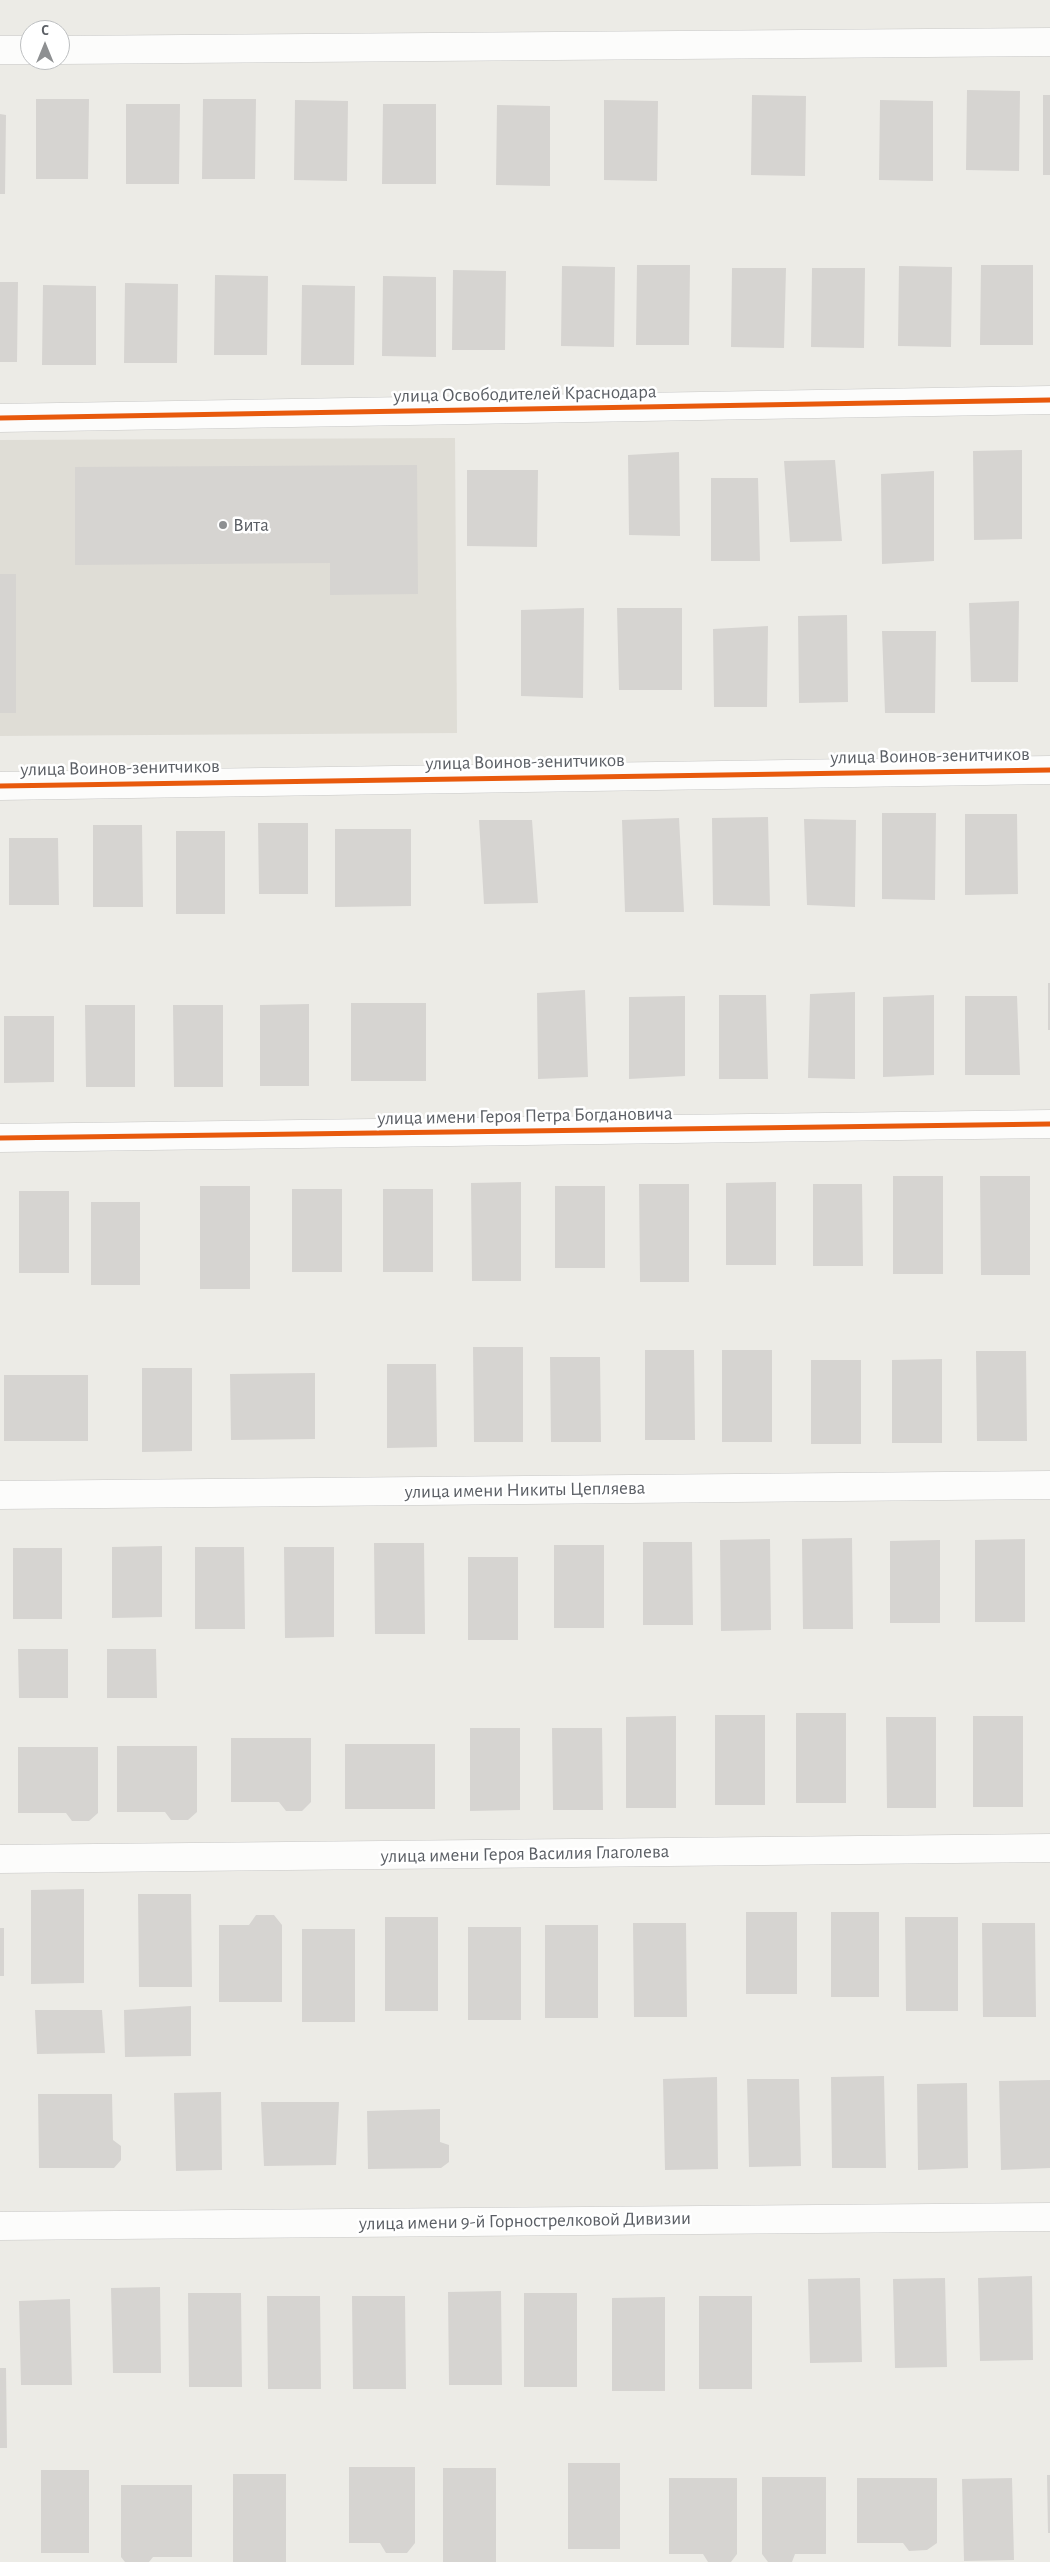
<!DOCTYPE html>
<html>
<head>
<meta charset="utf-8">
<style>
  body { margin:0 }
  #map { position:relative; width:1050px; height:2562px; overflow:hidden; background:#ecebe6; font-family:"Alegreya Sans",sans-serif }
  canvas { display:block }
  .north { position:absolute; left:20px; top:20px; width:50px; height:50px; box-sizing:border-box; background:#fff; border:1px solid #bdbfc1; border-radius:50%; rotate:0deg; font-size:14px; font-weight:700; line-height:20px; text-align:center; color:#5b5f65 }
  .north::after { content:''; display:block; margin:auto; width:18px; height:22px; background:#8e9092; clip-path:polygon(50% 0,100% 100%,50% 72%,0 100%) }
</style>
</head>
<body>
<div id="map">
<canvas width="1050" height="2562"></canvas>
<div class="north">С</div>
</div>
<script>
const ctx = document.querySelector('canvas').getContext('2d');
ctx.lineJoin = 'round';
function paint(path, color) { ctx.fillStyle = color; ctx.fill(path, 'evenodd'); }
function stroke(path, color, width, dash) { ctx.strokeStyle = color; ctx.lineWidth = width; ctx.lineCap = dash ? 'butt' : 'round'; ctx.setLineDash(dash || []); ctx.stroke(path); }
function label(font, color, halo, rows, align = 'center') {
  ctx.font = font + ' "Alegreya Sans",sans-serif'; ctx.lineWidth = 5; ctx.setLineDash([]); ctx.textBaseline = 'middle'; ctx.strokeStyle = halo; ctx.fillStyle = color; for (const [text, x, y, turn = 0] of rows) {
    ctx.save(); ctx.translate(x, y); ctx.rotate((+turn || 0) * Math.PI / 180); ctx.textAlign = isNaN(turn) ? turn : align; if (halo) ctx.strokeText(text, 0, 0); ctx.fillText(text, 0, 0); ctx.restore();
  }
}
paint(new Path2D(`
  M 455,438 L 457,733 L 0,736 L 0,440 Z`), '#dfddd6');
paint(new Path2D(`
  M 967,90 L 1020,91 L 1019,171 L 966,170 Z
  M 752,95 L 806,96 L 805,176 L 751,175 Z
  M 1043,95 L 1050,95 L 1050,175 L 1043,175 Z
  M 36,99 L 89,99 L 88,179 L 36,179 Z
  M 203,99 L 256,99 L 255,179 L 202,179 Z
  M 295,100 L 348,101 L 347,181 L 294,180 Z
  M 604,100 L 658,101 L 657,181 L 604,180 Z
  M 880,100 L 933,101 L 933,181 L 879,180 Z
  M 126,104 L 180,104 L 179,184 L 126,184 Z
  M 383,104 L 436,104 L 436,184 L 382,184 Z
  M 497,105 L 550,106 L 550,186 L 496,185 Z
  M 0,114 L 6,115 L 5,194 L 0,194 Z
  M 637,265 L 690,265 L 689,345 L 636,345 Z
  M 981,265 L 1033,265 L 1033,345 L 980,345 Z
  M 562,266 L 615,267 L 614,347 L 561,346 Z
  M 899,266 L 952,267 L 951,347 L 898,346 Z
  M 732,268 L 786,268 L 784,348 L 731,347 Z
  M 812,268 L 865,268 L 864,348 L 811,347 Z
  M 453,270 L 506,271 L 505,350 L 452,350 Z
  M 215,275 L 268,276 L 267,355 L 214,355 Z
  M 383,276 L 436,277 L 436,357 L 382,356 Z
  M 0,282 L 18,282 L 17,362 L 0,362 Z
  M 125,283 L 178,284 L 177,363 L 124,363 Z
  M 43,285 L 96,286 L 96,365 L 42,365 Z
  M 302,285 L 355,286 L 354,365 L 301,365 Z
  M 1022,450 L 1022,539 L 974,540 L 973,451 Z
  M 679,452 L 680,536 L 629,535 L 628,455 Z
  M 835,460 L 842,541 L 790,542 L 784,461 Z
  M 417,465 L 418,594 L 330,595 L 330,563 L 75,565 L 75,467 Z
  M 467,470 L 538,470 L 537,547 L 467,546 Z
  M 934,471 L 934,561 L 882,564 L 881,474 Z
  M 711,478 L 758,478 L 760,561 L 711,561 Z
  M 0,574 L 16,574 L 16,713 L 0,713 Z
  M 1019,601 L 1018,682 L 971,682 L 969,603 Z
  M 584,608 L 583,698 L 521,696 L 521,610 Z
  M 617,608 L 682,608 L 682,690 L 619,690 Z
  M 847,615 L 848,702 L 799,703 L 798,616 Z
  M 768,626 L 767,707 L 714,707 L 713,629 Z
  M 882,631 L 936,631 L 935,713 L 885,713 Z
  M 882,813 L 936,813 L 935,900 L 882,899 Z
  M 965,814 L 1017,814 L 1018,894 L 965,895 Z
  M 768,817 L 770,906 L 713,905 L 712,818 Z
  M 679,818 L 684,912 L 625,912 L 622,820 Z
  M 804,819 L 856,820 L 855,907 L 807,905 Z
  M 479,820 L 532,820 L 538,903 L 484,904 Z
  M 258,823 L 308,823 L 308,894 L 259,894 Z
  M 93,825 L 142,825 L 143,907 L 93,907 Z
  M 335,829 L 411,829 L 411,906 L 335,907 Z
  M 176,831 L 225,831 L 225,914 L 176,914 Z
  M 9,838 L 58,838 L 59,905 L 9,905 Z
  M 1048,983 L 1050,983 L 1050,1030 L 1048,1030 Z
  M 585,990 L 588,1077 L 538,1079 L 537,993 Z
  M 855,992 L 855,1079 L 808,1078 L 810,994 Z
  M 719,995 L 766,995 L 768,1079 L 719,1079 Z
  M 934,995 L 934,1075 L 883,1077 L 883,997 Z
  M 685,996 L 685,1076 L 629,1079 L 629,997 Z
  M 965,996 L 1017,996 L 1020,1075 L 965,1075 Z
  M 351,1003 L 426,1003 L 426,1081 L 351,1081 Z
  M 309,1004 L 309,1086 L 260,1086 L 260,1005 Z
  M 85,1005 L 135,1005 L 135,1087 L 86,1087 Z
  M 173,1005 L 223,1005 L 223,1087 L 174,1087 Z
  M 4,1016 L 54,1016 L 54,1082 L 4,1083 Z
  M 893,1176 L 943,1176 L 943,1274 L 893,1274 Z
  M 980,1176 L 1030,1176 L 1030,1275 L 981,1275 Z
  M 521,1182 L 521,1281 L 472,1281 L 471,1183 Z
  M 776,1182 L 776,1265 L 726,1265 L 726,1183 Z
  M 639,1184 L 689,1184 L 689,1282 L 640,1282 Z
  M 813,1184 L 862,1184 L 863,1266 L 813,1266 Z
  M 200,1186 L 250,1186 L 250,1289 L 200,1289 Z
  M 555,1186 L 605,1186 L 605,1268 L 555,1268 Z
  M 292,1189 L 342,1189 L 342,1272 L 292,1272 Z
  M 383,1189 L 433,1189 L 433,1272 L 383,1272 Z
  M 19,1191 L 69,1191 L 69,1273 L 19,1273 Z
  M 91,1202 L 140,1202 L 140,1285 L 91,1285 Z
  M 473,1347 L 523,1347 L 523,1442 L 474,1442 Z
  M 645,1350 L 694,1350 L 695,1440 L 645,1440 Z
  M 722,1350 L 772,1350 L 772,1442 L 722,1442 Z
  M 976,1351 L 1026,1351 L 1027,1441 L 977,1441 Z
  M 550,1357 L 600,1357 L 601,1442 L 551,1442 Z
  M 942,1359 L 942,1443 L 892,1443 L 892,1360 Z
  M 811,1360 L 861,1360 L 861,1444 L 811,1444 Z
  M 387,1364 L 436,1364 L 437,1447 L 387,1448 Z
  M 142,1368 L 192,1368 L 192,1451 L 142,1452 Z
  M 315,1373 L 315,1439 L 231,1440 L 230,1374 Z
  M 4,1375 L 88,1375 L 88,1441 L 4,1441 Z
  M 852,1538 L 853,1629 L 803,1629 L 802,1539 Z
  M 770,1539 L 771,1630 L 721,1631 L 720,1540 Z
  M 1025,1539 L 1025,1622 L 975,1622 L 975,1540 Z
  M 940,1540 L 940,1623 L 890,1623 L 890,1541 Z
  M 643,1542 L 692,1542 L 693,1625 L 643,1625 Z
  M 374,1543 L 424,1543 L 425,1634 L 375,1634 Z
  M 554,1545 L 604,1545 L 604,1628 L 554,1628 Z
  M 162,1546 L 162,1617 L 112,1618 L 112,1547 Z
  M 195,1547 L 244,1547 L 245,1629 L 195,1629 Z
  M 284,1547 L 334,1547 L 334,1637 L 285,1638 Z
  M 13,1548 L 62,1548 L 62,1619 L 13,1619 Z
  M 468,1557 L 518,1557 L 518,1640 L 468,1640 Z
  M 18,1649 L 68,1649 L 68,1698 L 19,1698 Z
  M 107,1649 L 156,1649 L 157,1698 L 107,1698 Z
  M 796,1713 L 846,1713 L 846,1803 L 796,1803 Z
  M 715,1715 L 765,1715 L 765,1805 L 715,1805 Z
  M 676,1716 L 676,1808 L 626,1808 L 626,1717 Z
  M 973,1716 L 1023,1716 L 1023,1807 L 973,1807 Z
  M 886,1717 L 936,1717 L 936,1808 L 887,1808 Z
  M 470,1728 L 520,1728 L 520,1810 L 470,1811 Z
  M 552,1728 L 602,1728 L 603,1810 L 553,1810 Z
  M 231,1738 L 311,1738 L 311,1802 L 302,1811 L 286,1811 L 279,1802 L 231,1802 Z
  M 345,1744 L 435,1744 L 435,1809 L 345,1809 Z
  M 117,1746 L 197,1746 L 197,1812 L 188,1820 L 171,1820 L 165,1812 L 117,1812 Z
  M 18,1747 L 98,1747 L 98,1813 L 89,1821 L 72,1821 L 66,1813 L 18,1813 Z
  M 84,1889 L 84,1983 L 31,1984 L 31,1890 Z
  M 138,1894 L 191,1894 L 192,1987 L 139,1987 Z
  M 746,1912 L 797,1912 L 797,1994 L 746,1994 Z
  M 831,1912 L 879,1912 L 879,1997 L 831,1997 Z
  M 256,1915 L 274,1915 L 282,1925 L 282,2002 L 219,2002 L 219,1925 L 249,1925 Z
  M 385,1917 L 438,1917 L 438,2011 L 385,2011 Z
  M 905,1917 L 958,1917 L 958,2011 L 906,2011 Z
  M 633,1923 L 686,1923 L 687,2017 L 634,2017 Z
  M 982,1923 L 1035,1923 L 1036,2017 L 983,2017 Z
  M 545,1925 L 598,1925 L 598,2018 L 545,2018 Z
  M 468,1927 L 521,1927 L 521,2020 L 468,2020 Z
  M 0,1928 L 4,1928 L 4,1976 L 0,1976 Z
  M 302,1929 L 355,1929 L 355,2022 L 302,2022 Z
  M 191,2006 L 191,2056 L 125,2057 L 124,2010 Z
  M 35,2010 L 102,2010 L 105,2053 L 37,2054 Z
  M 884,2076 L 886,2168 L 832,2168 L 831,2077 Z
  M 717,2077 L 718,2169 L 665,2170 L 663,2079 Z
  M 747,2079 L 799,2079 L 801,2166 L 749,2167 Z
  M 1050,2080 L 1050,2168 L 1001,2170 L 999,2081 Z
  M 967,2083 L 968,2168 L 918,2170 L 917,2084 Z
  M 221,2092 L 222,2170 L 176,2171 L 174,2093 Z
  M 38,2094 L 112,2094 L 113,2140 L 121,2146 L 121,2160 L 114,2168 L 39,2168 Z
  M 261,2102 L 339,2102 L 336,2165 L 264,2166 Z
  M 440,2109 L 440,2142 L 449,2145 L 449,2162 L 441,2168 L 368,2169 L 367,2111 Z
  M 1032,2276 L 1033,2360 L 980,2361 L 978,2278 Z
  M 860,2278 L 862,2362 L 810,2363 L 808,2279 Z
  M 945,2278 L 947,2367 L 895,2368 L 893,2279 Z
  M 160,2287 L 161,2373 L 113,2373 L 111,2288 Z
  M 501,2291 L 502,2385 L 449,2385 L 448,2292 Z
  M 188,2293 L 241,2293 L 242,2387 L 189,2387 Z
  M 524,2293 L 577,2293 L 577,2387 L 524,2387 Z
  M 267,2296 L 320,2296 L 321,2389 L 268,2389 Z
  M 352,2296 L 405,2296 L 406,2389 L 353,2389 Z
  M 699,2296 L 752,2296 L 752,2389 L 699,2389 Z
  M 665,2297 L 665,2391 L 612,2391 L 612,2298 Z
  M 70,2299 L 72,2385 L 21,2385 L 19,2301 Z
  M 0,2368 L 6,2368 L 7,2448 L 0,2448 Z
  M 568,2463 L 620,2463 L 620,2549 L 568,2549 Z
  M 349,2467 L 415,2467 L 415,2543 L 407,2553 L 386,2553 L 380,2543 L 349,2543 Z
  M 443,2468 L 496,2468 L 496,2562 L 443,2562 Z
  M 41,2470 L 89,2470 L 89,2553 L 41,2553 Z
  M 233,2474 L 286,2474 L 286,2562 L 233,2562 Z
  M 1047,2475 L 1050,2475 L 1050,2533 L 1048,2533 Z
  M 762,2477 L 826,2477 L 826,2554 L 795,2554 L 792,2562 L 768,2562 L 762,2554 Z
  M 669,2478 L 737,2478 L 737,2554 L 731,2562 L 708,2562 L 703,2554 L 669,2554 Z
  M 857,2478 L 937,2478 L 937,2543 L 927,2550 L 909,2551 L 903,2543 L 857,2543 Z
  M 1012,2478 L 1014,2560 L 964,2561 L 962,2479 Z
  M 121,2485 L 192,2485 L 192,2557 L 153,2557 L 149,2562 L 125,2562 L 121,2557 Z`), '#d6d4d1');
const minor = new Path2D(`
  M 0,50 L 30,50
  M 60,50 L 1050,42
  M 0,418 L 1050,400
  M 0,786 L 1050,770
  M 0,1138 L 1050,1124
  M 0,1495 L 1050,1485
  M 0,1859 L 1050,1848
  M 0,2226 L 1050,2217`);
stroke(minor, '#c8c8c7', 29);
stroke(minor, '#fcfcfb', 28);
stroke(new Path2D(`
  M 0,418 L 1050,400
  M 0,786 L 1050,770
  M 0,1138 L 1050,1124`), '#e8590c', 5);
for (const [x, y, r, color] of [
  [223,525,5,"#8e9092"]
]) { const dot = new Path2D(); dot.arc(x, y, r, 0, 2 * Math.PI); ctx.fillStyle = color; ctx.fill(dot); stroke(dot, '#fff', 2); }
label('19px', '#5b5f65', '#fff', [
  ["улица Освободителей Краснодара",525,394,-1],
  ["улица Воинов-зенитчиков",930,756,-1],
  ["улица Воинов-зенитчиков",525,762,-1],
  ["улица Воинов-зенитчиков",120,768,-1],
  ["улица имени Героя Петра Богдановича",525,1116,-1],
  ["улица имени Никиты Цепляева",525,1490,-1],
  ["улица имени Героя Василия Глаголева",525,1854,-1],
  ["улица имени 9-й Горнострелковой Дивизии",525,2221,-1]
]);
label('19px', '#5b5f65', '#fff', [
  ["Вита",233,525]
], 'left');
</script>
</body>
</html>
